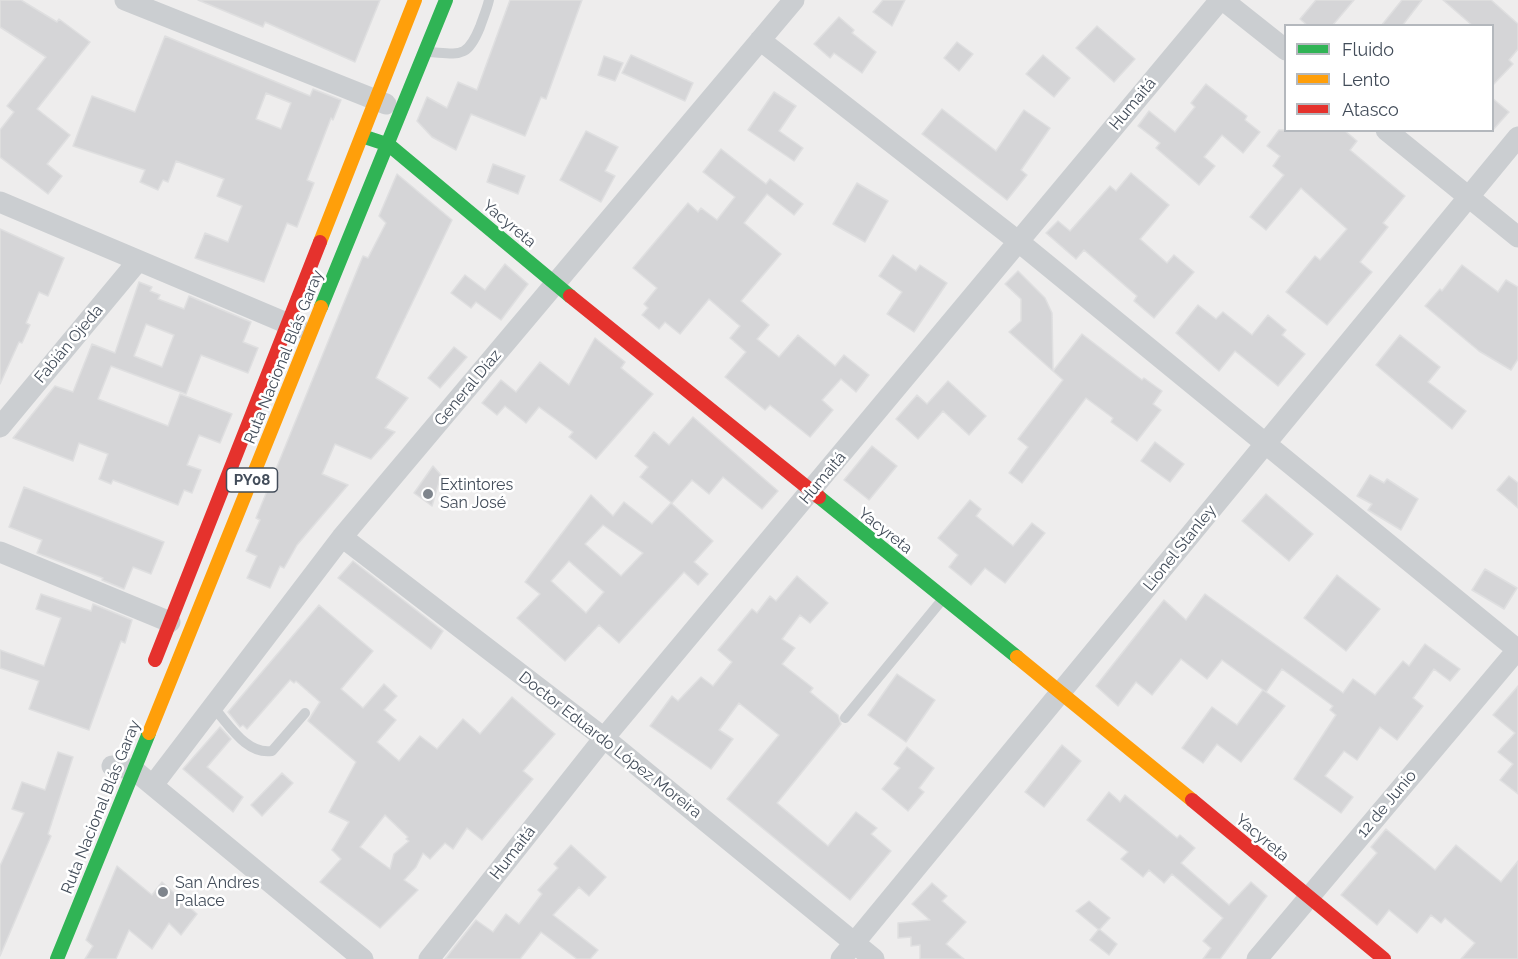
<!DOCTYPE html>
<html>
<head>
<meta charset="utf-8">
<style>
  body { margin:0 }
  #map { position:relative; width:1518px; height:959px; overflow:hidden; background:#eeeded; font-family:Raleway,sans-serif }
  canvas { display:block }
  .legend { position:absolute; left:1284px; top:24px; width:210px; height:108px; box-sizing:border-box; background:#fff; border:2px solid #b4b8bd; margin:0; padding:8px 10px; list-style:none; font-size:18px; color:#434d5a }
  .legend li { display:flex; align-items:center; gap:12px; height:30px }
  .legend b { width:30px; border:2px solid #b4b8bd }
</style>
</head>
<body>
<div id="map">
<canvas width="1518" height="959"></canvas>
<ul class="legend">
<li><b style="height:8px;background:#30b455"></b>Fluido</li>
<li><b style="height:8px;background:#ff9f0a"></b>Lento</li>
<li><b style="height:8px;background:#e5322d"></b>Atasco</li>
</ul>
</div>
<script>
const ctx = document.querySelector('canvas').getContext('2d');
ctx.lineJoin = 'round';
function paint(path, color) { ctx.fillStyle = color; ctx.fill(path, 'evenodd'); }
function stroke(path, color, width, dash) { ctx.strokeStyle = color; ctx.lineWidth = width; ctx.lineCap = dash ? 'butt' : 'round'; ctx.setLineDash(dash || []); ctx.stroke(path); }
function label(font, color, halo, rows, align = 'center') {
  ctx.font = font + ' Raleway,sans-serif'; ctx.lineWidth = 5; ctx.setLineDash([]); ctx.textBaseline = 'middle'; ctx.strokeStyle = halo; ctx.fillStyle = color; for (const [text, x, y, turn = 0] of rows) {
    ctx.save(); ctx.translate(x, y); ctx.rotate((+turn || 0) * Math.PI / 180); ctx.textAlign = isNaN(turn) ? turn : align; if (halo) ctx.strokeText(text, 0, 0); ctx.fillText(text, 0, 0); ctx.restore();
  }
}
const building = new Path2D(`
  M 0,0 L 21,0 L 57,22 L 59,19 L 90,42 L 37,109 L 70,135 L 47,164 L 62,176 L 48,194 L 0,157 L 0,130 L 14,112 L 7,106 L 46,57 L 0,27 Z
  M 198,0 L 380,0 L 355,62 L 265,22 L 263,27 Z
  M 510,0 L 582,0 L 546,99 L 541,97 L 525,136 L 471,114 L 456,150 L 432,137 L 417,121 L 427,97 L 447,108 L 458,82 L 477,90 Z
  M 883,0 L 905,0 L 892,26 L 873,12 Z
  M 1316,0 L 1354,0 L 1332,26 L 1308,26 L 1300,19 Z
  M 1402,0 L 1422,0 L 1402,26 L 1381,26 Z
  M 1443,0 L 1491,0 L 1518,24 L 1518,49 L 1509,60 L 1513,64 L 1492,86 L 1492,26 L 1473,26 Z
  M 839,17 L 854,30 L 852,33 L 876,52 L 862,73 L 834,53 L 830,58 L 814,44 Z
  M 1097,26 L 1135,59 L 1114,82 L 1076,48 Z
  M 165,36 L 310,96 L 313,89 L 341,100 L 333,120 L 331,118 L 307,180 L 314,183 L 297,227 L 287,223 L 264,282 L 195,258 L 205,233 L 228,242 L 242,206 L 217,196 L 224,179 L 176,161 L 168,182 L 163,180 L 158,190 L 140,182 L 145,170 L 73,146 L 92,96 L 135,112 ZM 266,93 L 291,103 L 281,129 L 256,119 Z
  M 957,42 L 973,54 L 959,71 L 944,58 Z
  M 631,55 L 693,83 L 685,101 L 622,73 Z
  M 1043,55 L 1070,78 L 1054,97 L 1026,74 Z
  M 604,56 L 623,63 L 615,81 L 598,75 Z
  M 1206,84 L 1247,116 L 1245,120 L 1260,132 L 1243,153 L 1222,135 L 1204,157 L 1215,166 L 1199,185 L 1156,148 L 1160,143 L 1138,126 L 1149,111 L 1175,132 L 1195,107 L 1191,103 Z
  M 774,92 L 796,106 L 779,131 L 803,148 L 794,161 L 748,130 Z
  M 1492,98 L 1509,112 L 1492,131 Z
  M 942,109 L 996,151 L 1024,110 L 1050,128 L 1021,170 L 1027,175 L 1007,200 L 922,134 Z
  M 1279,130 L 1344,130 L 1357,141 L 1350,150 L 1405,196 L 1383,223 L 1388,227 L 1360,262 L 1372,272 L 1327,325 L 1286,292 L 1315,256 L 1320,260 L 1347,229 L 1301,188 L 1266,230 L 1250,217 L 1284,175 L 1273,166 L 1280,156 L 1267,146 Z
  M 586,131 L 618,147 L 605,171 L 615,176 L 601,202 L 560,180 Z
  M 721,149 L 766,184 L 770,179 L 803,204 L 794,215 L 767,194 L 744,223 L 781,254 L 741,301 L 769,325 L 757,339 L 779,357 L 798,335 L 835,366 L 844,355 L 869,375 L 856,392 L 841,379 L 822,400 L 833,410 L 810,437 L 770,405 L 765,410 L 725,377 L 746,352 L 730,338 L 740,326 L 709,299 L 680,334 L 665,322 L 659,329 L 642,315 L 648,308 L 644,304 L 657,288 L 633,268 L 688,203 L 698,212 L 701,208 L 717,220 L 735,197 L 703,172 Z
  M 493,164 L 525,176 L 518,194 L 487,182 Z
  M 1131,173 L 1169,205 L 1140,239 L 1167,263 L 1174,255 L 1194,272 L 1154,318 L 1134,301 L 1137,296 L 1084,250 L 1076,259 L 1046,233 L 1058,221 L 1070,231 L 1110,186 L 1116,191 Z
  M 397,174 L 452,220 L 376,378 L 408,398 L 385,428 L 395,432 L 371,459 L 335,444 L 322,474 L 348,485 L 297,545 L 284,568 L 280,566 L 270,588 L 247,578 L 257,556 L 246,551 L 260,520 L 256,518 L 363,256 L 368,258 L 386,223 L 379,216 Z
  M 857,183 L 888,201 L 865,242 L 833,224 Z
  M 0,229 L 64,258 L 48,296 L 39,292 L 26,323 L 30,325 L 22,343 L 19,342 L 0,384 Z
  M 893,255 L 916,271 L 920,265 L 947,283 L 914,332 L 887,314 L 902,292 L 879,276 Z
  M 505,264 L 528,284 L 501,320 L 476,302 L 471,308 L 451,293 L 465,275 L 485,290 Z
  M 1462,265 L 1498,292 L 1506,280 L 1518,287 L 1518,359 L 1511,370 L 1479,351 L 1425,306 L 1440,289 L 1442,291 Z
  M 1018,271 L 1045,298 L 1052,313 L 1053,371 L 1082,334 L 1142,380 L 1144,378 L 1162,391 L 1153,404 L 1161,410 L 1137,441 L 1111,422 L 1113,418 L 1086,398 L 1022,483 L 1009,473 L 1028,447 L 1018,439 L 1063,380 L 1009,332 L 1021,321 L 1021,299 L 1005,284 Z
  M 139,282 L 152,287 L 150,291 L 160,295 L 158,299 L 184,309 L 189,296 L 251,322 L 243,342 L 258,348 L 248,373 L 201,355 L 186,394 L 111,366 L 98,399 L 168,426 L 180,394 L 232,414 L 220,443 L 199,435 L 187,465 L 201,470 L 192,493 L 184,490 L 178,505 L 113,480 L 111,484 L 99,479 L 108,454 L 79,443 L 73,461 L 13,438 L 55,386 L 73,392 L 92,344 L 115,353 ZM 146,324 L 174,335 L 162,367 L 134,356 Z
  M 1198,305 L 1216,319 L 1223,312 L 1252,335 L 1268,315 L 1286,330 L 1282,335 L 1305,354 L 1278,386 L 1235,351 L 1219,371 L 1176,333 Z
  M 1400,335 L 1440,367 L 1428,382 L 1466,411 L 1452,429 L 1376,365 Z
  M 595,338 L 625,362 L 621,368 L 653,394 L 596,459 L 569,437 L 573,432 L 539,407 L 526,423 L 505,406 L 497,415 L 482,403 L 501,380 L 516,392 L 540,362 L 569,385 Z
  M 454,347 L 467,357 L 440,388 L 428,378 Z
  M 948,381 L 986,416 L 969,435 L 943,411 L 918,439 L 896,419 L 917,395 L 927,404 Z
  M 693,417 L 778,491 L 762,509 L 723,477 L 709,494 L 692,480 L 672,503 L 640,477 L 648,467 L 635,456 L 654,432 L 669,445 Z
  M 1155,442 L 1184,464 L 1170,482 L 1141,461 Z
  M 872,446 L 897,466 L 869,500 L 844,480 Z
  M 433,466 L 441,475 L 432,506 L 414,493 Z
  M 1370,475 L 1384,483 L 1387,479 L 1418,499 L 1401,530 L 1368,510 L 1372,504 L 1357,496 Z
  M 1509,476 L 1518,483 L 1518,508 L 1497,490 Z
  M 24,487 L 164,542 L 151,574 L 133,567 L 124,589 L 102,580 L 103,578 L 37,553 L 42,540 L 9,527 Z
  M 1266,494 L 1313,534 L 1289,561 L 1242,521 Z
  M 591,495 L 613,516 L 624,502 L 652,524 L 671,503 L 713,541 L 694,562 L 708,574 L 698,585 L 684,572 L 619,643 L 599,625 L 565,661 L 517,618 L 540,594 L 525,582 ZM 603,525 L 643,553 L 621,576 L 585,544 ZM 569,561 L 604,592 L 586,613 L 551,581 Z
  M 970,500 L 981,509 L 976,516 L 1013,546 L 1032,523 L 1045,533 L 1005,583 L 985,568 L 971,585 L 949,567 L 958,555 L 938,538 Z
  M 353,561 L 443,631 L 431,649 L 338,578 Z
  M 1485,569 L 1517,588 L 1504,609 L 1472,590 Z
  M 1337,575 L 1380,609 L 1346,651 L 1304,618 Z
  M 797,576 L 828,603 L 810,623 L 800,615 L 782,639 L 795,648 L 782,664 L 813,688 L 810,692 L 838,715 L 841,724 L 777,803 L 828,846 L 856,812 L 877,828 L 871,834 L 891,851 L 850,900 L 727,799 L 779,735 L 739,703 L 719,730 L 733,739 L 711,769 L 650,726 L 672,696 L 678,701 L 701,677 L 713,686 L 732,662 L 718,650 L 752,609 L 757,613 L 770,596 L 776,601 Z
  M 41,594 L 91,611 L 93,604 L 132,620 L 125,643 L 121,641 L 89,730 L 29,709 L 39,681 L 0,668 L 0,650 L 44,666 L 61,618 L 36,609 Z
  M 1205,594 L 1343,693 L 1353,679 L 1375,695 L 1403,661 L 1409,666 L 1425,644 L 1460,669 L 1450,681 L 1434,669 L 1413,698 L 1423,706 L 1397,740 L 1380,727 L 1357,760 L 1344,751 L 1325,776 L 1353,797 L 1341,813 L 1294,779 L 1336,715 L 1330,710 L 1333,706 L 1282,669 L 1266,692 L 1222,660 L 1207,679 L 1181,659 L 1152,695 L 1136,682 L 1118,706 L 1096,686 L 1164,600 L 1186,620 Z
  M 319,605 L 373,651 L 341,689 L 363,708 L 384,684 L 397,696 L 384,710 L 396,720 L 377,742 L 399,761 L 420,736 L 437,749 L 463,719 L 480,734 L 512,697 L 555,734 L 523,771 L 533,779 L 482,840 L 467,828 L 453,849 L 445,843 L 430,859 L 423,853 L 416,867 L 404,880 L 418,890 L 380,928 L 320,882 L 341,859 L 332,850 L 349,822 L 329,812 L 356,762 L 308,721 L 320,702 L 296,681 L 294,683 L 290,680 L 247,729 L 243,725 L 240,727 L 228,712 ZM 385,815 L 408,837 L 406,839 L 409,841 L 394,854 L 390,869 L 360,847 Z
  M 897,674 L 935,700 L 906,742 L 868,715 Z
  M 1518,686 L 1518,794 L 1500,780 L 1513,764 L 1498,752 L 1515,733 L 1493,715 Z
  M 1263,690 L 1285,706 L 1241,762 L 1217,744 L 1203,763 L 1182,748 L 1212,707 L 1237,725 Z
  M 220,727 L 231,739 L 207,767 L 243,797 L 233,812 L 183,769 Z
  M 1062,745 L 1081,761 L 1044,807 L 1025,792 Z
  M 907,747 L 934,768 L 919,788 L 924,792 L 908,811 L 882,789 L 900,768 L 894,764 Z
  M 58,752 L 73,757 L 48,834 L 51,836 L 0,956 L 0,866 L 24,813 L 12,809 L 22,782 L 45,790 Z
  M 282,773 L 293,783 L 262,816 L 251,805 Z
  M 1109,792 L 1120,802 L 1125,795 L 1177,838 L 1180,835 L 1195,848 L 1181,863 L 1229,905 L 1251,882 L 1267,896 L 1220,959 L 1203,959 L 1211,948 L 1203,941 L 1223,918 L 1172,874 L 1164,883 L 1149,870 L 1143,877 L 1121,859 L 1128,852 L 1087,820 Z
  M 1386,829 L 1435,870 L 1456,845 L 1501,882 L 1518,861 L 1518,959 L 1461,959 L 1475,943 L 1445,918 L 1441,923 L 1431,915 L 1417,933 L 1389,910 L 1377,925 L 1341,895 L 1377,853 L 1371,847 Z
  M 571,845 L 606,877 L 589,896 L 579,887 L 553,915 L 598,950 L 590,959 L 577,959 L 541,932 L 520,959 L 445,959 L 476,920 L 493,932 L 506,914 L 519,924 L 542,894 L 538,890 L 558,868 L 554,864 Z
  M 117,866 L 152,895 L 162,882 L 197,914 L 181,935 L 169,923 L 152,949 L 129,930 L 116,959 L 85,959 L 93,946 L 86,940 Z
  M 932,883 L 947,896 L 942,901 L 966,922 L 946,944 L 964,959 L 920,959 L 920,945 L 911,946 L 911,937 L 898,938 L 898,923 L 930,920 L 912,904 Z
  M 1089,901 L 1110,918 L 1099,930 L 1076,911 Z
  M 1099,929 L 1117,944 L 1109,955 L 1090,940 Z`);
paint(building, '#d5d5d7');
stroke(building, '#dfdfe0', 1.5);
stroke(new Path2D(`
  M 428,52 C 460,54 467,59 480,27 C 483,18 487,9 489,0
  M 213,707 C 229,724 246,755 272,751 L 305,713
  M 845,718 L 942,600`), '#cbced1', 10);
stroke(new Path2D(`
  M 125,0 L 386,104
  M 1223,0 L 1286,50
  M 760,40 L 1019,242 L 1518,650
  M 1386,130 L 1518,237
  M 0,202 L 298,328
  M 0,427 L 138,261
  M 342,537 L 604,738 L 874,959
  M 0,552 L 170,622
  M 112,766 L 134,770 L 363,959
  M 153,785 L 342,537 L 794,0
  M 429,959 L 604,738 L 1220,0
  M 841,959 L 1518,137
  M 1257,959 L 1518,649`), '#cbced1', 21);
stroke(new Path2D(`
  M 365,137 L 389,145 L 570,296
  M 321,307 L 446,0
  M 819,497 L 1017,657
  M 57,959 L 149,733`), '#30b455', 14);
stroke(new Path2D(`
  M 320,242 L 415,0
  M 1017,657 L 1192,800
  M 149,733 L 321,307`), '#ff9f0a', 14);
stroke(new Path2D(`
  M 570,296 L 819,497
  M 155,660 L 320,242
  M 1192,800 L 1384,959`), '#e5322d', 14);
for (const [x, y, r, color] of [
  [428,494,6,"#7f858d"],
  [163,892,6,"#7f858d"]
]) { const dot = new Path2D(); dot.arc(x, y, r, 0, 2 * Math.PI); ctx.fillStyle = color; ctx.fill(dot); stroke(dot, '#fff', 2); }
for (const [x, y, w] of [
  [252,480,51]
]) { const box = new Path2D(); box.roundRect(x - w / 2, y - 12, w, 24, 4.5); ctx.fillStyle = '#fff'; ctx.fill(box); stroke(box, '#434d5a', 1.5); }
label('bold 15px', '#434d5a', null, [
  ["PY08",252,480]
]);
label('16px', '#434d5a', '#fff', [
  ["Humaitá",1133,104,-50],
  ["Yacyreta",509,224,40],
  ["Fabián Ojeda",69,344,-50],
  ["Ruta Nacional Blás Garay",284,357,-68],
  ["General Díaz",468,388,-50],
  ["Humaitá",823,478,-50],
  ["Yacyreta",885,531,38],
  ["Lionel Stanley",1180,548,-51],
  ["Doctor Eduardo López Moreira",610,745,38],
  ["12 de Junio",1387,804,-50],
  ["Ruta Nacional Blás Garay",101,807,-68],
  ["Yacyreta",1262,838,40],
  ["Humaitá",513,853,-52]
]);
label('16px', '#434d5a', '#fff', [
  ["Extintores",440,485],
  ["San José",440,503],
  ["San Andres",175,883],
  ["Palace",175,901]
], 'left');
</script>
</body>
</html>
